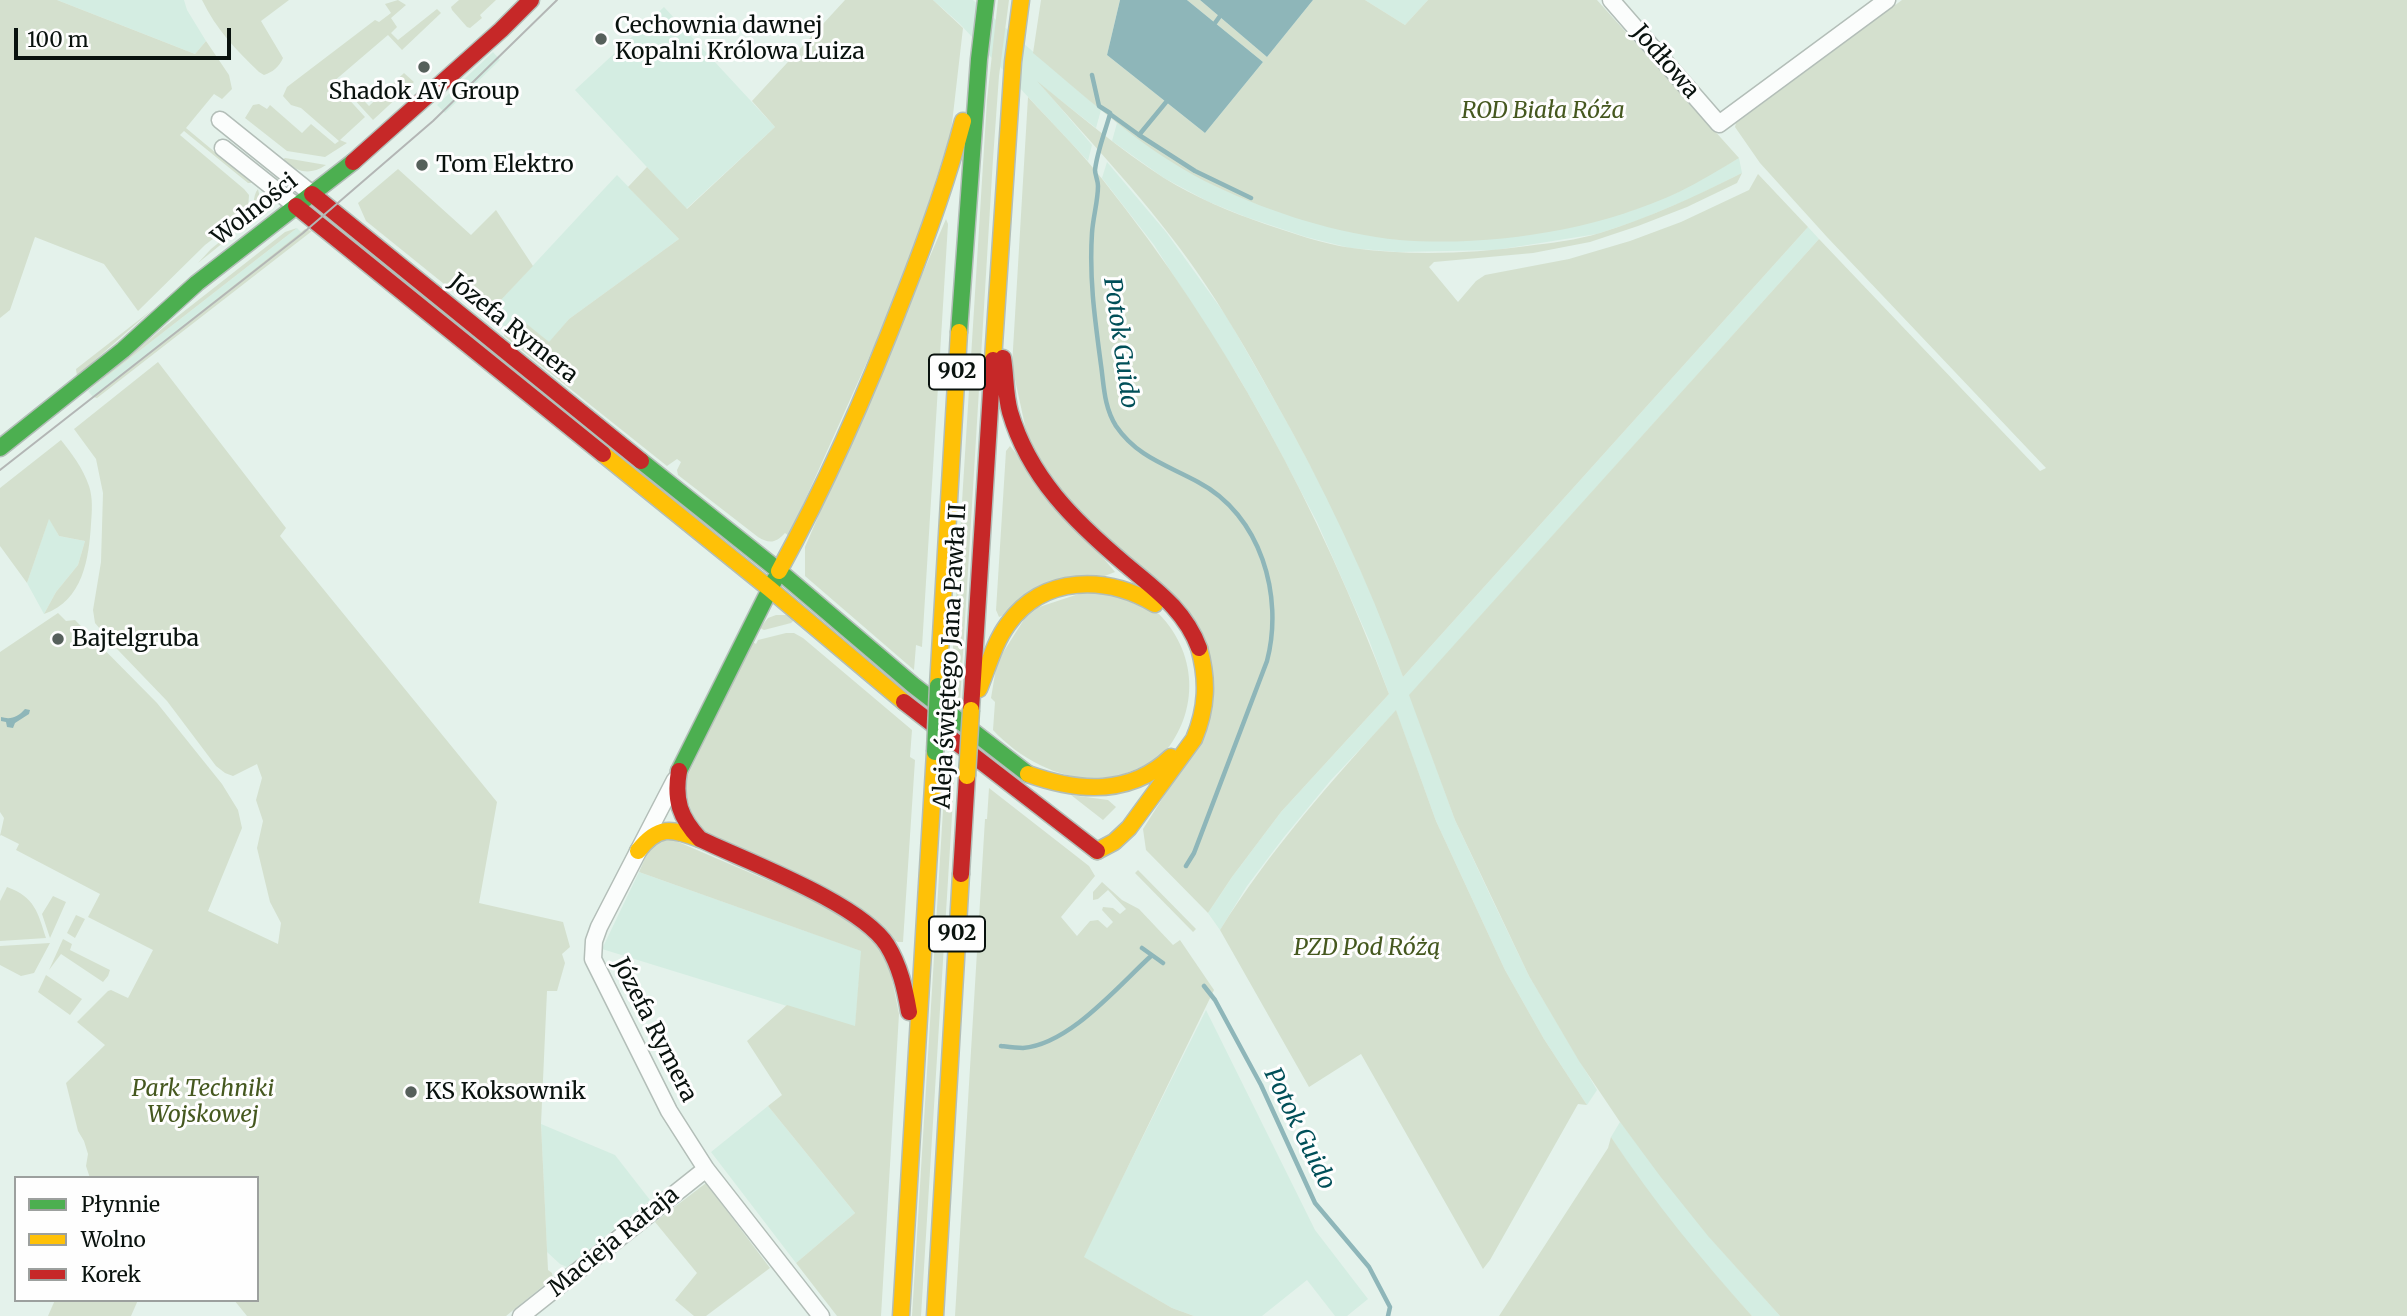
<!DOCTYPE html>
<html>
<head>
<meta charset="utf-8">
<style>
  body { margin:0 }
  #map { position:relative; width:2407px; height:1316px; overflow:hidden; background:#e4f2eb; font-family:Merriweather,serif }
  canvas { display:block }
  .legend { position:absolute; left:14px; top:1176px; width:245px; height:126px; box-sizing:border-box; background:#fefefe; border:2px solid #9ca09e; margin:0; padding:9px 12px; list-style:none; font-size:21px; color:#09120e }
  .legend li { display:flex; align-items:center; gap:14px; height:35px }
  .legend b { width:35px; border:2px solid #9ca09e }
  .scale { position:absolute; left:14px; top:28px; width:217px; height:32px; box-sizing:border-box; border:4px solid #09120e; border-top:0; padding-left:9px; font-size:21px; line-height:24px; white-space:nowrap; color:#09120e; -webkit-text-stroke:5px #fefefe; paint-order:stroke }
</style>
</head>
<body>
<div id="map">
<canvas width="2407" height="1316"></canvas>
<ul class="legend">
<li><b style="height:9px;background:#4caf50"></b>Płynnie</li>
<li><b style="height:9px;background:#ffc107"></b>Wolno</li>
<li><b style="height:9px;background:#c62828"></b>Korek</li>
</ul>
<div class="scale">100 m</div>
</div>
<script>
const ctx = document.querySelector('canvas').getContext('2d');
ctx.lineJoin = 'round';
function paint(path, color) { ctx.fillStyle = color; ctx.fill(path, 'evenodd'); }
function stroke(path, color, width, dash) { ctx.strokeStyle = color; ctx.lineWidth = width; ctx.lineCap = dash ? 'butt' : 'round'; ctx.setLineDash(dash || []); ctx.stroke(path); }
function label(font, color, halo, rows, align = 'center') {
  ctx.font = font + ' Merriweather,serif'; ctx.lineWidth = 6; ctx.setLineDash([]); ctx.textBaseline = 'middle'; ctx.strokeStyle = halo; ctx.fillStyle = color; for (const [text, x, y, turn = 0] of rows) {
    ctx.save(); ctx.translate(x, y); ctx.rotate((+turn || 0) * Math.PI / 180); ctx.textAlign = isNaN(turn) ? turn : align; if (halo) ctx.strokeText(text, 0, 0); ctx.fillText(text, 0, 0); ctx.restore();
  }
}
paint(new Path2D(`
  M 57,0 L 184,0 L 187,10 L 206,41 L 195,54 Z
  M 933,0 L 973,0 L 1101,110 L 1096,128 L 1041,85 L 1092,145 L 1088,161 L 959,23 Z
  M 1365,0 L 1428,0 L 1405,25 Z
  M 664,7 L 775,127 L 686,209 L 575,90 Z
  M 493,52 L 500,60 L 445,113 L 437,105 Z
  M 1117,123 L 1171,161 L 1215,186 L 1260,205 L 1347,231 L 1399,240 L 1628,212 L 1678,192 L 1739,158 L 1742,173 L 1694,197 L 1639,220 L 1597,234 L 1496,250 L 1397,252 L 1350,248 L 1306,237 L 1246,217 L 1209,202 L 1164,178 L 1112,141 Z
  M 1107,162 L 1166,232 L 1227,317 L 1288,424 L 1335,511 L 1386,628 L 1403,677 L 1808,227 L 1819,239 L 1410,695 L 1455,820 L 1491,897 L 1529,976 L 1597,1090 L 1587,1105 L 1544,1039 L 1505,970 L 1436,821 L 1396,711 L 1331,780 L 1284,837 L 1247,886 L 1220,930 L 1208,913 L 1232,877 L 1281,812 L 1389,694 L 1369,640 L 1317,522 L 1266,425 L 1238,376 L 1154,245 L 1102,178 Z
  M 617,175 L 679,239 L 569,319 L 549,343 L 517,316 L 504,332 L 485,317 Z
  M 297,228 L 302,233 L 93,397 L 88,391 Z
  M 49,518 L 59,536 L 85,541 L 78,565 L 56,592 L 44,614 L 27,583 Z
  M 639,872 L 862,951 L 855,1027 L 602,949 Z
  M 1206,1010 L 1315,1230 L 1368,1299 L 1347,1316 L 1335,1316 L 1307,1280 L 1262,1316 L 1194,1316 L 1172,1308 L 1083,1257 Z
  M 768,1106 L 855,1213 L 796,1263 L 711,1152 Z
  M 1620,1122 L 1708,1235 L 1780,1316 L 1752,1316 L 1694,1252 L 1645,1189 L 1611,1137 Z
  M 541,1124 L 615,1155 L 650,1200 L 567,1267 L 560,1264 L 547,1252 Z`), '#d4ede2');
paint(new Path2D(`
  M 0,0 L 57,0 L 195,54 L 206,41 L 229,75 L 232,89 L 222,99 L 214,94 L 186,128 L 252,183 L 248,183 L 184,131 L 180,135 L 244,189 L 249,195 L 248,209 L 244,215 L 205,245 L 138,311 L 104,264 L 35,237 L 10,310 L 0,318 Z
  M 202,0 L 289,0 L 261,21 L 283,58 C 279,67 273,72 264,75 L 259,72 C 236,50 216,29 202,0 Z
  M 398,0 L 406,5 L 391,18 L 397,27 L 391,33 L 398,40 L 437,9 L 441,13 L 402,50 L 388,35 L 333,82 L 365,117 L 340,140 L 347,143 L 325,157 L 287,151 L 245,118 L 253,105 L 259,104 L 267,109 L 270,105 L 302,133 L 311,124 L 335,144 L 339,141 L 301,108 L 291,105 L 283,96 L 287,87 L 375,20 L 379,22 L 391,13 L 385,4 Z
  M 459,0 L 496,0 L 480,15 L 482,18 L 470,28 L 467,27 L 452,10 L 451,7 Z
  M 845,0 L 933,0 L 963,28 L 951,132 L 905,277 L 789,536 L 785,533 C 776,543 769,544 758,537 L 678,475 L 677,470 L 681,462 L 677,459 L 667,466 L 504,336 L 504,332 L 517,316 L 549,342 L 569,319 L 679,239 L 628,187 L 647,167 L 687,209 L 775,127 L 752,101 Z
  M 998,0 L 1009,0 L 999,76 L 993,159 L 960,702 L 950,695 L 987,100 Z
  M 1041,0 L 1120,0 L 1107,55 L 1205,133 L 1263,62 L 1187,0 L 1200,0 L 1267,57 L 1313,0 L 1365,0 L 1405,25 L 1428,0 L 1597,0 L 1739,158 C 1719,170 1699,182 1679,192 C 1596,231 1490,247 1399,240 C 1338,234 1272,213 1217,187 C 1148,155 1091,101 1033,53 Z
  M 1902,0 L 2407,0 L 2407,1316 L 1780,1316 L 1708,1236 L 1660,1176 L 1620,1122 L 1579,1061 L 1529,976 L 1455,820 L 1409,695 L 1819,239 L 2040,471 L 2046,468 L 1827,237 L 1760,163 L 1735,127 L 1736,123 Z
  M 404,73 L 414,82 L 373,120 L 342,86 L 346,82 L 369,106 Z
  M 1037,81 C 1078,114 1119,149 1164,178 C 1195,197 1230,212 1265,224 C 1293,233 1322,244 1352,248 C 1409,256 1469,254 1527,246 C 1551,243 1577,240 1600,233 C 1649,218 1696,196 1742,173 L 1737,183 L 1687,207 L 1638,226 L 1590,242 L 1533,253 L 1434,262 L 1429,267 L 1458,302 L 1476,281 L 1485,275 L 1569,259 L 1630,241 L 1681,222 L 1749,190 L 1758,174 L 1808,227 L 1403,677 C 1368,579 1323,485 1271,394 C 1248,352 1224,311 1197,272 C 1150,204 1091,143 1037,81 Z
  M 1028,97 C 1053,124 1080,151 1103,180 C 1226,334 1320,510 1389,694 L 1281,812 L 1232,877 L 1208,913 L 1146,850 L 1143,829 L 1188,758 L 1207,656 L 1086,524 L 1031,453 L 1012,366 Z
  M 285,158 L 326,165 C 309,176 298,172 282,160 Z
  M 398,169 L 471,235 L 496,210 L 533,266 L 485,317 L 366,221 L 358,203 Z
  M 258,189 L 261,203 L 255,217 L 198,263 L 211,249 L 250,217 C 255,208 252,196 258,189 Z
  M 946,219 L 948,224 L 922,647 L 916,645 L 914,670 L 805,576 L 805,547 Z
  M 297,228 L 88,391 L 164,327 L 285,232 Z
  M 305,229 L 312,231 L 97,398 L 93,397 Z
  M 153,309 L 77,376 L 76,369 Z
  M 158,362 L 286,528 L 280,536 L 497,802 L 479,903 L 563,922 L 570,947 L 562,954 L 565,963 L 557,991 L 547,991 L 541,1124 L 548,1270 L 552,1273 L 553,1278 L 506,1316 L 247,1316 L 234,1300 L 257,1300 L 257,1178 L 90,1178 L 86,1166 L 88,1154 L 84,1141 L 78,1131 L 66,1083 L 105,1045 L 77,1022 L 108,991 L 111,990 L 128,998 L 153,950 L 88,917 L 100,894 L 16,850 L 19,844 L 1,835 L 0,836 L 4,818 L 0,812 L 0,652 L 58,613 L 66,621 L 75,620 L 157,703 L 222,784 L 238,810 L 242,828 L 208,911 L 278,944 L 281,923 L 270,902 L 257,848 L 263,821 L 256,800 L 262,778 L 257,764 L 233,776 L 225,773 L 216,766 L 167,701 L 118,650 L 95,623 L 93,610 L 101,562 L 103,493 L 96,459 L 74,429 Z
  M 61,440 C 72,454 83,468 89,486 C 93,498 92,511 91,524 C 89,558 83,601 44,614 L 56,592 L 78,565 L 85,541 L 59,536 L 49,519 L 27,583 L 0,546 L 0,488 Z
  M 1010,446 L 1115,572 L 999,617 L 996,610 L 1006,451 Z
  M 1097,588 L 1159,614 C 1200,656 1199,717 1159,759 C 1144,765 1117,779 1103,779 C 1061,781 1020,759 993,730 L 995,702 L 991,698 L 997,662 L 1030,610 Z
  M 776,615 L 786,615 L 794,620 L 791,623 L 764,630 L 760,628 L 768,618 Z
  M 786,633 L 794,633 L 803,638 L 912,730 L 910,757 L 915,760 L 903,942 L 898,942 L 698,832 L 683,785 L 753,642 L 756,644 L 758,640 Z
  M 1396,710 L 1436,821 L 1505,970 L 1544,1039 L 1587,1105 L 1578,1104 L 1490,1260 L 1483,1269 L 1361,1054 L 1309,1087 L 1220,930 C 1270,850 1332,780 1396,710 Z
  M 946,761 L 955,767 L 921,1316 L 912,1316 Z
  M 989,788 L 1089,866 L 1095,876 L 1061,917 L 1077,936 L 1090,921 L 1098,920 L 1107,928 L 1113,922 L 1102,910 L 1103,907 L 1113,908 L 1120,914 L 1126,909 L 1108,890 L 1098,899 L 1093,900 L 1093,892 L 1102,882 L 1122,900 L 1139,909 L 1173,945 L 1180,940 L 1214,990 L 1084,1257 L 1172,1308 L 1194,1316 L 955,1316 L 985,819 L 987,819 Z
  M 1071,795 L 1108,800 L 1116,807 L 1103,820 Z
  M 662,835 L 837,910 L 887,954 L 899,1014 L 881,1316 L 837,1316 L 796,1263 L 855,1213 L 768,1106 L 782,1095 L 747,1041 L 787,1005 L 855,1026 L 861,951 L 639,872 L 650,847 Z
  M 1138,870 L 1196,929 L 1193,932 L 1135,873 Z
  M 7,887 C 35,897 38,913 46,938 L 0,941 L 0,901 Z
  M 53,896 L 66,902 L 50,938 L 42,914 Z
  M 76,915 L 85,919 L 75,938 L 67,933 Z
  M 63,939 L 72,944 L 70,950 L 110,970 L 108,976 L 103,982 L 61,954 L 49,970 Z
  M 50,943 L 34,973 L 21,976 L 0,965 L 0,946 Z
  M 46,975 L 82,999 L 70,1015 L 38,992 Z
  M 1611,1137 C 1654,1202 1700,1258 1752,1316 L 1499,1316 L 1608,1148 Z
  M 706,1183 L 770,1268 L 706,1316 L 694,1316 L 675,1300 L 697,1273 L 655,1222 Z
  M 55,1300 L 138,1300 L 131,1316 L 48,1316 Z`), '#d4e0ce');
paint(new Path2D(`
  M 1120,0 L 1187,0 L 1263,62 L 1205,133 L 1107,55 Z
  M 1200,0 L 1313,0 L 1267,57 Z
  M 25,709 L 30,710 L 29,714 L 15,723 L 13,728 L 7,727 L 6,722 L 1,721 L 1,717 C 11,720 18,717 25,709 Z`), '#8eb6b9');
stroke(new Path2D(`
  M 1215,23 L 1220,16
  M 1092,75 L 1099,106 L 1110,113
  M 1167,101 L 1139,135 L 1110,114 C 1105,132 1097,152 1095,170 C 1095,175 1098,180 1098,186 C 1098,201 1093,217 1092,233 C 1089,279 1095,320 1101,365 C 1104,386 1104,407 1116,426 C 1137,457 1167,465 1198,482 C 1261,515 1284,596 1267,661 L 1194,853 L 1186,866
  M 1139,135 L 1195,171 L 1251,198
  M 1142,948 L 1163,963
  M 1204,986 L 1215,1000 L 1261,1085 L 1315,1203 L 1369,1267 L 1390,1307 L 1388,1316
  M 1001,1046 C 1009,1047 1016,1048 1023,1048 C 1070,1044 1118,986 1151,956`), '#8eb6b9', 4.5);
const street = new Path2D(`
  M 1611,0 L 1719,124 L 1887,0
  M 220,120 L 312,194
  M 223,148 L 296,206
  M 675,780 L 599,927 L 594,941 L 593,959 L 669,1111 L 706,1169 L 821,1316
  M 521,1316 L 706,1169`);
const fast = new Path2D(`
  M 959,332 L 979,59 L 986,0
  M 0,448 L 123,350 L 197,283 L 353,162
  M 641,461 L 779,571 L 913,685 L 1028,774
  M 679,771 L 775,579`);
const slow = new Path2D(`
  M 993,360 L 1013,62 L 1021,0
  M 603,454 L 770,589 L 904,702
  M 779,571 C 827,483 867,392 903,298 C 926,240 947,182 963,121
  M 938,686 L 959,332
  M 979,689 C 988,667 994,643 1008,624 C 1044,574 1107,576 1155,604
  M 1028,774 C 1078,792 1130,796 1171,757
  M 638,851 C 658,825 671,828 700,839
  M 1097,851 L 1114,842 L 1129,828 L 1194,739 C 1207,708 1208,680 1199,648
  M 901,1316 L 935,752
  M 935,1316 L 961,874`);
const jam = new Path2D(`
  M 353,162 L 501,30 L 531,0
  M 312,194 L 641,461
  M 296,206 L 603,454
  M 1003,358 C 1006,376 1005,394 1010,412 C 1029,477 1074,521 1125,564 C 1156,590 1185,610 1199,648
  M 904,702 L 1097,851
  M 971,710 L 993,360
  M 679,771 C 674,800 680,818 700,839 C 748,862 860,903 887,945 C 900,966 905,989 909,1012
  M 961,874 L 967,776`);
stroke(street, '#b3beb8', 19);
stroke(fast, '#b3beb8', 19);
stroke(slow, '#b3beb8', 19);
stroke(jam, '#b3beb8', 19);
stroke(street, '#fbfdfc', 16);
stroke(fast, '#4caf50', 16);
stroke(slow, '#ffc107', 16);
stroke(jam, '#c62828', 16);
stroke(new Path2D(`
  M 0,470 L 303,233 L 433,121 L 557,0`), '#b3b6b5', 2);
const fastBridge = new Path2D(`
  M 935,752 L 938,686`);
const slowBridge = new Path2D(`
  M 967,776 L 971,710`);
stroke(fastBridge, '#aabaae', 19, []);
stroke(slowBridge, '#aabaae', 19, []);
stroke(fastBridge, '#4caf50', 16);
stroke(slowBridge, '#ffc107', 16);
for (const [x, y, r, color] of [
  [601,39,7,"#56605b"],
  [424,67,7,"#56605b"],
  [422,165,7,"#56605b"],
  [58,639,7,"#56605b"],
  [411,1092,7,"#56605b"]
]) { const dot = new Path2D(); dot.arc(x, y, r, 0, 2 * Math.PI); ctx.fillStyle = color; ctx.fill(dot); stroke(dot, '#fefefe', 2.5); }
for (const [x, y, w] of [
  [957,372,56],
  [957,934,56]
]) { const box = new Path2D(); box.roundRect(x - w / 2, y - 17.5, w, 35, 5); ctx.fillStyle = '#fefefe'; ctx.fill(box); stroke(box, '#09120e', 2); }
label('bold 21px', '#09120e', null, [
  ["902",957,372],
  ["902",957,934]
]);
label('23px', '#09120e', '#fefefe', [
  ["Cechownia dawnej",615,26],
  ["Kopalni Królowa Luiza",615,52],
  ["Shadok AV Group",424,92,"center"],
  ["Tom Elektro",436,165],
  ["Bajtelgruba",72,639],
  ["KS Koksownik",425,1092]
], 'left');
label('23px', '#09120e', '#fefefe', [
  ["Jodłowa",1665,62,49],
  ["Wolności",255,210,-38],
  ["Józefa Rymera",513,329,39],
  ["Aleja świętego Jana Pawła II",951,656,-87],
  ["Józefa Rymera",654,1030,63],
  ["Macieja Rataja",614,1242,-39]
]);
label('italic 23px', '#45581f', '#fefefe', [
  ["ROD Biała Róża",1543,111],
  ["PZD Pod Różą",1367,948],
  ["Park Techniki",203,1089],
  ["Wojskowej",203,1115]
]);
label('italic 24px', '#004f58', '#fefefe', [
  ["Potok Guido",1120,343,82],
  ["Potok Guido",1299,1129,64]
]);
</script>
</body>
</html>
